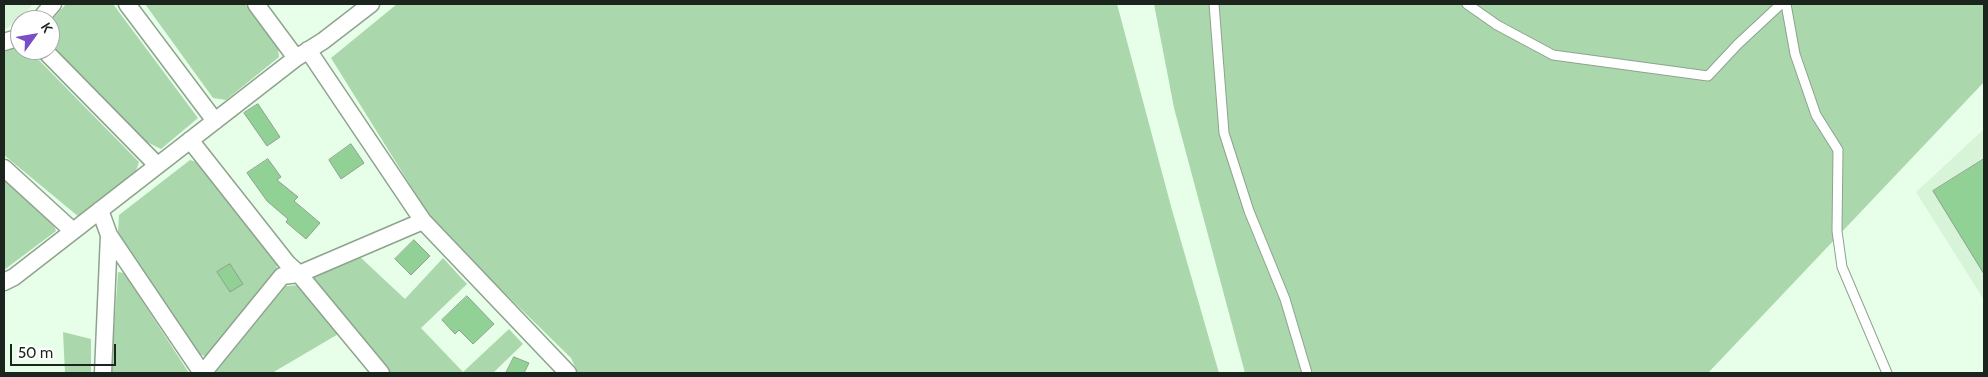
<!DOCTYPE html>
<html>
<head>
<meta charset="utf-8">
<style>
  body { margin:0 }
  #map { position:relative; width:1988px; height:377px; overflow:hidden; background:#e7ffe8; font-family:Cabin,sans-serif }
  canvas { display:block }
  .frame { position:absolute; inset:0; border:5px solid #1c251d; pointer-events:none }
  .north { position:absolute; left:10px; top:10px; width:50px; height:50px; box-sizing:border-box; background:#fff; border:1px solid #a4a8a5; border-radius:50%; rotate:58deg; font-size:14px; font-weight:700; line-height:20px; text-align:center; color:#1c251d }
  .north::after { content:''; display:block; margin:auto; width:18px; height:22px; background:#794ec7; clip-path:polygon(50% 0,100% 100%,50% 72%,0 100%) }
  .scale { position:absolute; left:10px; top:344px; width:106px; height:22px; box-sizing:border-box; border:2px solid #1c251d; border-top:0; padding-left:6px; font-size:15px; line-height:18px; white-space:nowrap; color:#1c251d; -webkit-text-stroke:4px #fff; paint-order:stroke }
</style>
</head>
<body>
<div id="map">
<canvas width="1988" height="377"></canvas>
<div class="frame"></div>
<div class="north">K</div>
<div class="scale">50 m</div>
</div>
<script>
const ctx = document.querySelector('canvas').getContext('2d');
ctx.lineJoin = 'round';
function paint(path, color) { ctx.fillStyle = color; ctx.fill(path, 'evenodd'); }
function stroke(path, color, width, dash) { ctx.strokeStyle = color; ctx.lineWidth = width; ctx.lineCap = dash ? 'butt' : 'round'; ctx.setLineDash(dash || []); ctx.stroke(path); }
paint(new Path2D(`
  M 4,4 L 33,4 L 23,16 L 4,30 Z
  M 1984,129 L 1984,300 L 1916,192 Z`), '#d7f4d8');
paint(new Path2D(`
  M 66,4 L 113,4 L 198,118 L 161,149 L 147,142 L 50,46 L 50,22 Z
  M 145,4 L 245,4 L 278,49 L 279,57 L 226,100 L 213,98 Z
  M 397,4 L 1117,4 L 1172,210 L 1219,373 L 578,373 L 571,358 L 435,225 L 331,58 Z
  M 1154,4 L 1984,4 L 1984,82 L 1708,373 L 1245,373 L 1174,108 Z
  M 20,46 L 20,50 L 29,50 L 139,162 L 136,171 L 79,217 L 4,155 L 4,50 Z
  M 190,160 L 203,164 L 278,258 L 276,272 L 207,357 L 199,354 L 118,232 L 119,215 Z
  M 4,177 L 53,222 L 56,231 L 4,270 Z
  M 359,256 L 405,299 L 443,258 L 467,284 L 421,328 L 463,372 L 509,329 L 523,344 L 493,373 L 390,373 L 309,277 Z
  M 118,272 L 124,273 L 189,373 L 111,373 Z
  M 301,285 L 340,333 L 272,373 L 215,373 L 286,286 Z
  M 63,332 L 91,339 L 91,373 L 65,373 Z`), '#aad8ac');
const building = new Path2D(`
  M 258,104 L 280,137 L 267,146 L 244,113 Z
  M 351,144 L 364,163 L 341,179 L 329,160 Z
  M 268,159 L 281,177 L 277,180 L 298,197 L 294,201 L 320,223 L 306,239 L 286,222 L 288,219 L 267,201 L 247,173 Z
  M 1984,159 L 1984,274 L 1933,191 Z
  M 414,240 L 430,256 L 411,275 L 395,259 Z
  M 230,264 L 243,284 L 230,292 L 217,272 Z
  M 467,296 L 494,324 L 473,344 L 459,330 L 455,334 L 442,320 Z
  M 514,357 L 529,363 L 524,373 L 506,373 Z`);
paint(building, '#91d195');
stroke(building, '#8da28d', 1);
const service = new Path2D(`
  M 1214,4 L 1224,133 L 1249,211 L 1285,299 L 1307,373
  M 1467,4 L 1497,25 L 1553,55 L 1708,76 L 1738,44 L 1781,4
  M 1786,4 L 1795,54 L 1816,115 L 1838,150 L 1837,231 L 1842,267 L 1887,373`);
const minor = new Path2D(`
  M 127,4 L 215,121
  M 256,4 L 296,58
  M 39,20 L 53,4
  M 4,42 L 20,37
  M 44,50 L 157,165
  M 308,50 L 423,221 L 568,373
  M 190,140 L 287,263 L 299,274 L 381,373
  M 4,168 L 73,231
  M 100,210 L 109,235 L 202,373
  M 4,282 L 14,277 L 296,58 L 323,41 L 371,4
  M 103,373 L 109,235
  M 203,373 L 282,276 L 299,274 L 423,221`);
stroke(service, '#8ea38e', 11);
stroke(minor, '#8ea38e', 19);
stroke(service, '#fff', 9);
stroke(minor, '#fff', 16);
</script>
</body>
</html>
